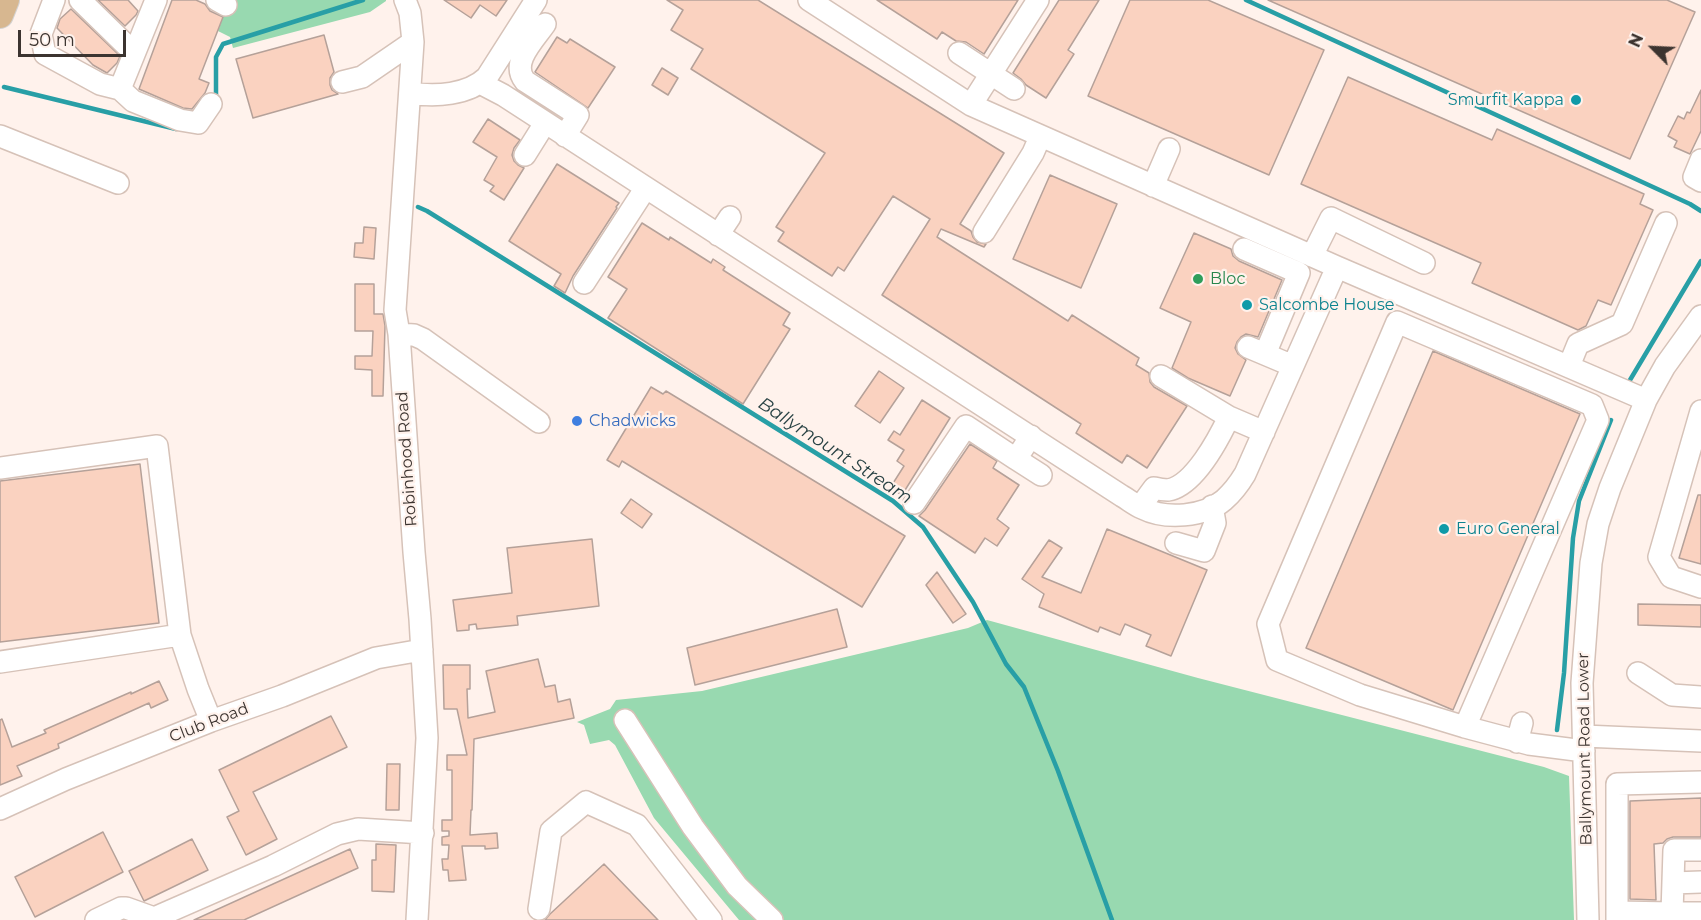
<!DOCTYPE html>
<html>
<head>
<meta charset="utf-8">
<style>
  body { margin:0 }
  #map { position:relative; width:1701px; height:920px; overflow:hidden; background:#fff2ec; font-family:Montserrat,sans-serif }
  canvas { display:block }
  .north { position:absolute; left:1623px; top:18px; width:60px; height:60px; -webkit-text-stroke:4px #fff2ec; paint-order:stroke; rotate:294deg; font-size:16px; font-weight:700; line-height:24px; text-align:center; color:#3c3430 }
  .north::after { content:''; display:block; margin:auto; width:21px; height:27px; background:#3c3430; clip-path:polygon(50% 0,100% 100%,50% 72%,0 100%) }
  .scale { position:absolute; left:18px; top:30px; width:108px; height:27px; box-sizing:border-box; border:3px solid #3c3430; border-top:0; padding-left:8px; font-size:18px; line-height:21px; white-space:nowrap; color:#3c3430; -webkit-text-stroke:4px #fff2ec; paint-order:stroke }
</style>
</head>
<body>
<div id="map">
<canvas width="1701" height="920"></canvas>
<div class="north">N</div>
<div class="scale">50 m</div>
</div>
<script>
const ctx = document.querySelector('canvas').getContext('2d');
ctx.lineJoin = 'round';
function paint(path, color) { ctx.fillStyle = color; ctx.fill(path, 'evenodd'); }
function stroke(path, color, width, dash) { ctx.strokeStyle = color; ctx.lineWidth = width; ctx.lineCap = dash ? 'butt' : 'round'; ctx.setLineDash(dash || []); ctx.stroke(path); }
function label(font, color, halo, rows, align = 'center') {
  ctx.font = font + ' Montserrat,sans-serif'; ctx.lineWidth = 4.5; ctx.setLineDash([]); ctx.textBaseline = 'middle'; ctx.strokeStyle = halo; ctx.fillStyle = color; for (const [text, x, y, turn = 0] of rows) {
    ctx.save(); ctx.translate(x, y); ctx.rotate((+turn || 0) * Math.PI / 180); ctx.textAlign = isNaN(turn) ? turn : align; if (halo) ctx.strokeText(text, 0, 0); ctx.fillText(text, 0, 0); ctx.restore();
  }
}
paint(new Path2D(`
  M 231,0 L 386,0 L 386,1 L 370,12 L 233,48 L 230,37 L 218,31 L 224,14 Z
  M 987,620 L 1198,678 L 1544,767 L 1569,776 L 1574,920 L 739,920 L 654,818 L 615,745 L 609,740 L 590,744 L 584,725 L 577,722 L 610,709 L 616,700 L 702,691 L 968,628 Z`), '#98d9b0');
stroke(new Path2D(`
  M 1246,0 L 1690,204 L 1701,211
  M 4,87 L 176,129
  M 216,100 L 216,57 L 223,44 L 363,0
  M 418,207 L 427,211 L 893,501 L 923,527 L 973,602 L 1006,664 L 1024,687 L 1058,771 L 1112,920
  M 1630,380 L 1701,261
  M 1557,730 L 1564,673 L 1573,538 L 1579,501 L 1611,420`), '#289fa6', 4.5);
const building = new Path2D(`
  M 98,0 L 128,0 L 138,11 L 136,15 L 125,26 Z
  M 172,0 L 196,0 L 205,4 L 210,11 L 223,17 L 199,79 L 209,83 L 205,93 L 192,109 L 183,108 L 139,89 Z
  M 444,0 L 507,0 L 496,16 L 480,5 L 471,18 Z
  M 667,0 L 758,0 L 1004,153 L 960,224 L 971,231 L 973,237 L 977,242 L 986,244 L 984,247 L 941,229 L 937,237 L 1068,321 L 1072,315 L 1139,358 L 1136,365 L 1149,373 L 1150,382 L 1154,387 L 1187,406 L 1147,468 L 1127,455 L 1122,463 L 1076,433 L 1081,424 L 882,295 L 930,219 L 893,196 L 844,271 L 838,267 L 832,276 L 778,241 L 784,232 L 776,227 L 825,153 L 691,69 L 703,49 L 671,30 L 683,10 Z
  M 877,0 L 1018,0 L 984,54 L 966,42 L 956,41 L 942,32 L 937,39 Z
  M 1059,0 L 1099,0 L 1068,50 L 1074,54 L 1046,98 L 1026,85 L 1021,79 L 1013,73 Z
  M 1130,0 L 1208,0 L 1324,50 L 1269,175 L 1088,96 Z
  M 1268,0 L 1667,0 L 1695,12 L 1630,159 Z
  M 71,9 L 120,56 L 117,63 L 107,73 L 93,65 L 57,28 L 60,19 Z
  M 324,35 L 334,72 L 330,78 L 330,85 L 332,90 L 338,94 L 253,118 L 236,59 Z
  M 557,37 L 567,43 L 570,39 L 615,67 L 588,108 L 535,72 Z
  M 662,68 L 678,78 L 668,95 L 652,85 Z
  M 1348,77 L 1492,140 L 1497,129 L 1644,194 L 1640,204 L 1653,210 L 1611,305 L 1598,300 L 1586,326 L 1578,330 L 1472,283 L 1481,263 L 1301,184 Z
  M 1701,90 L 1701,131 L 1690,154 L 1674,147 L 1677,141 L 1668,136 L 1678,116 L 1684,119 L 1687,112 L 1690,113 Z
  M 488,119 L 520,140 L 514,148 L 512,155 L 514,161 L 518,165 L 524,168 L 504,200 L 490,191 L 494,186 L 484,180 L 497,157 L 473,142 Z
  M 557,164 L 619,203 L 616,207 L 617,208 L 573,276 L 565,293 L 554,286 L 561,274 L 509,241 Z
  M 1050,175 L 1117,204 L 1081,288 L 1013,259 Z
  M 642,223 L 669,240 L 670,237 L 711,263 L 713,259 L 725,267 L 723,270 L 790,313 L 783,325 L 790,329 L 743,404 L 608,318 L 627,289 L 608,277 Z
  M 364,227 L 376,228 L 374,259 L 354,257 L 355,243 L 363,243 Z
  M 1194,233 L 1231,249 L 1233,256 L 1239,261 L 1282,280 L 1258,337 L 1246,334 L 1241,337 L 1237,342 L 1235,348 L 1238,354 L 1246,360 L 1230,396 L 1188,378 L 1172,368 L 1191,322 L 1160,308 Z
  M 355,284 L 374,284 L 374,314 L 383,314 L 385,326 L 383,396 L 372,396 L 372,370 L 355,369 L 355,356 L 372,356 L 373,331 L 355,331 Z
  M 1433,351 L 1580,414 L 1453,710 L 1306,648 Z
  M 879,371 L 904,388 L 880,423 L 855,406 Z
  M 651,387 L 663,394 L 666,391 L 905,536 L 862,607 L 622,461 L 619,467 L 607,460 Z
  M 922,400 L 950,418 L 902,495 L 890,488 L 904,466 L 897,461 L 904,450 L 888,440 L 894,431 L 900,435 Z
  M 970,444 L 997,461 L 993,468 L 1019,485 L 997,519 L 1009,528 L 997,546 L 985,538 L 975,553 L 919,516 L 925,510 Z
  M 140,464 L 159,623 L 0,642 L 0,481 Z
  M 1698,495 L 1701,495 L 1701,564 L 1679,558 Z
  M 631,499 L 652,514 L 642,528 L 621,513 Z
  M 1107,529 L 1207,570 L 1171,656 L 1146,646 L 1151,635 L 1125,624 L 1120,635 L 1100,627 L 1098,632 L 1039,607 L 1044,594 L 1022,579 L 1049,540 L 1062,548 L 1042,577 L 1081,593 Z
  M 592,539 L 599,606 L 517,616 L 518,625 L 477,629 L 476,624 L 469,625 L 469,630 L 457,631 L 453,600 L 512,593 L 507,548 Z
  M 937,572 L 966,614 L 953,623 L 926,585 Z
  M 1638,604 L 1701,605 L 1701,627 L 1638,625 Z
  M 837,609 L 847,647 L 695,685 L 687,648 Z
  M 538,659 L 545,687 L 555,685 L 558,702 L 570,699 L 574,718 L 474,739 L 472,810 L 471,810 L 470,835 L 497,833 L 498,848 L 485,849 L 485,846 L 462,846 L 466,880 L 449,881 L 448,870 L 443,870 L 442,859 L 448,859 L 449,845 L 442,845 L 442,837 L 449,836 L 449,831 L 442,831 L 442,820 L 452,820 L 452,770 L 447,770 L 447,755 L 467,755 L 457,709 L 444,709 L 443,665 L 470,665 L 470,689 L 467,689 L 468,718 L 495,712 L 486,671 Z
  M 159,681 L 168,700 L 151,708 L 149,703 L 58,744 L 59,748 L 17,766 L 22,776 L 0,785 L 0,720 L 2,719 L 12,747 L 46,733 L 44,730 L 131,692 L 131,694 Z
  M 331,716 L 347,747 L 253,792 L 277,839 L 246,855 L 227,817 L 239,811 L 219,770 Z
  M 387,764 L 400,764 L 399,810 L 386,810 Z
  M 1701,798 L 1701,837 L 1673,837 L 1667,839 L 1663,843 L 1654,844 L 1656,900 L 1630,899 L 1630,801 Z
  M 103,832 L 123,872 L 35,917 L 15,877 Z
  M 192,839 L 208,870 L 144,901 L 129,871 Z
  M 376,844 L 396,845 L 394,892 L 372,891 L 372,860 L 376,860 Z
  M 350,849 L 358,868 L 244,920 L 194,920 Z
  M 604,864 L 658,920 L 545,920 L 550,914 Z`);
paint(building, '#fad2c0');
stroke(building, '#b5a199', 1.5);
const minor = new Path2D(`
  M 54,0 L 41,34 L 45,54 L 100,84 L 120,89 L 156,0
  M 80,0 L 126,45 L 136,49
  M 217,0 L 226,5
  M 405,0 L 410,13 L 413,42 L 395,310 L 399,334 L 414,552 L 420,619 L 427,738 L 417,920
  M 809,0 L 971,105 L 1337,267 L 1646,400
  M 545,24 C 534,40 510,63 525,81 L 578,115 L 565,136
  M 959,53 L 1014,89
  M 342,82 L 362,77 L 413,42
  M 480,83 L 503,95 C 708,230 917,361 1122,496 C 1129,500 1135,505 1142,508 C 1166,520 1204,517 1224,500 C 1233,492 1239,484 1245,474 L 1337,267
  M 120,89 L 133,101 L 180,120 L 198,123 L 211,104
  M 410,93 C 436,97 468,95 487,77 L 536,0
  M 971,105 L 1038,0
  M 0,136 L 118,183
  M 525,155 L 545,123
  M 1701,160 L 1694,177 L 1701,181
  M 1153,186 L 1169,149
  M 984,232 L 1033,153 L 1040,137
  M 718,235 L 730,217
  M 1244,249 L 1299,273 L 1265,354
  M 1312,256 L 1331,218 L 1424,263
  M 584,283 L 645,189
  M 399,334 L 414,335 L 423,339 L 539,422
  M 1248,347 L 1293,366
  M 1569,366 L 1578,344 L 1622,324 L 1666,223
  M 1161,376 L 1229,417
  M 1701,411 L 1659,557 L 1671,577 L 1701,587
  M 1016,459 L 1041,475
  M 0,468 L 157,446 L 180,635 L 198,689 L 211,721
  M 914,503 L 966,426 L 1016,459 L 1031,436
  M 1140,507 L 1154,488 C 1158,489 1164,490 1168,490 C 1194,486 1219,438 1229,417 L 1264,432
  M 1176,543 L 1204,551 L 1215,523 L 1212,506
  M 0,662 L 180,635
  M 1638,673 L 1672,695 L 1701,697
  M 625,720 L 693,827 L 737,886 L 772,920
  M 1465,727 L 1598,420 L 1592,405 L 1397,322 L 1268,624 L 1277,660 L 1360,695 L 1465,727 L 1529,744 L 1584,751
  M 1584,736 L 1701,741
  M 1517,742 L 1522,723
  M 0,809 L 66,779 L 211,721 L 282,696 L 376,658 L 422,650
  M 1701,850 L 1674,850 L 1672,913 L 1701,913
  M 1673,883 L 1701,882
  M 539,909 L 551,831 L 586,802 L 637,825 L 711,920
  M 1617,912 L 1617,784 L 1701,782
  M 96,920 L 121,908 L 126,908 L 154,918
  M 151,920 L 154,918 L 273,866 L 337,834 L 358,829 L 423,833
  M 1588,920 L 1582,683 L 1591,563 L 1598,524 L 1610,488 L 1646,400 L 1665,366 L 1701,316
  M 1617,920 L 1617,912 L 1672,913`);
const major = new Path2D(`
  M 0,15 L 6,0`);
stroke(minor, '#d6c2b8', 24);
stroke(major, '#d4d2d1', 28);
stroke(minor, '#fff', 21);
stroke(major, '#d7b790', 26);
for (const [x, y, r, color] of [
  [1576,100,6,"#0f9aa8"],
  [1198,279,6,"#2e9e5b"],
  [1247,305,6,"#0f9aa8"],
  [577,421,6,"#3f7fe0"],
  [1444,529,6,"#0f9aa8"]
]) { const dot = new Path2D(); dot.arc(x, y, r, 0, 2 * Math.PI); ctx.fillStyle = color; ctx.fill(dot); stroke(dot, '#fff2ec', 2); }
label('16px', '#0d838f', '#fff2ec', [
  ["Smurfit Kappa",1564,100,"right"],
  ["Salcombe House",1259,305],
  ["Euro General",1456,529]
], 'left');
label('16px', '#27864d', '#fff2ec', [
  ["Bloc",1210,279]
], 'left');
label('16px', '#366cbe', '#fff2ec', [
  ["Chadwicks",589,421]
], 'left');
label('16px', '#3c3430', '#fff2ec', [
  ["Robinhood Road",407,459,-94],
  ["Club Road",209,723,-21],
  ["Ballymount Road Lower",1585,749,-91]
]);
label('italic 18px', '#294244', '#fff2ec', [
  ["Ballymount Stream",835,451,33]
]);
</script>
</body>
</html>
